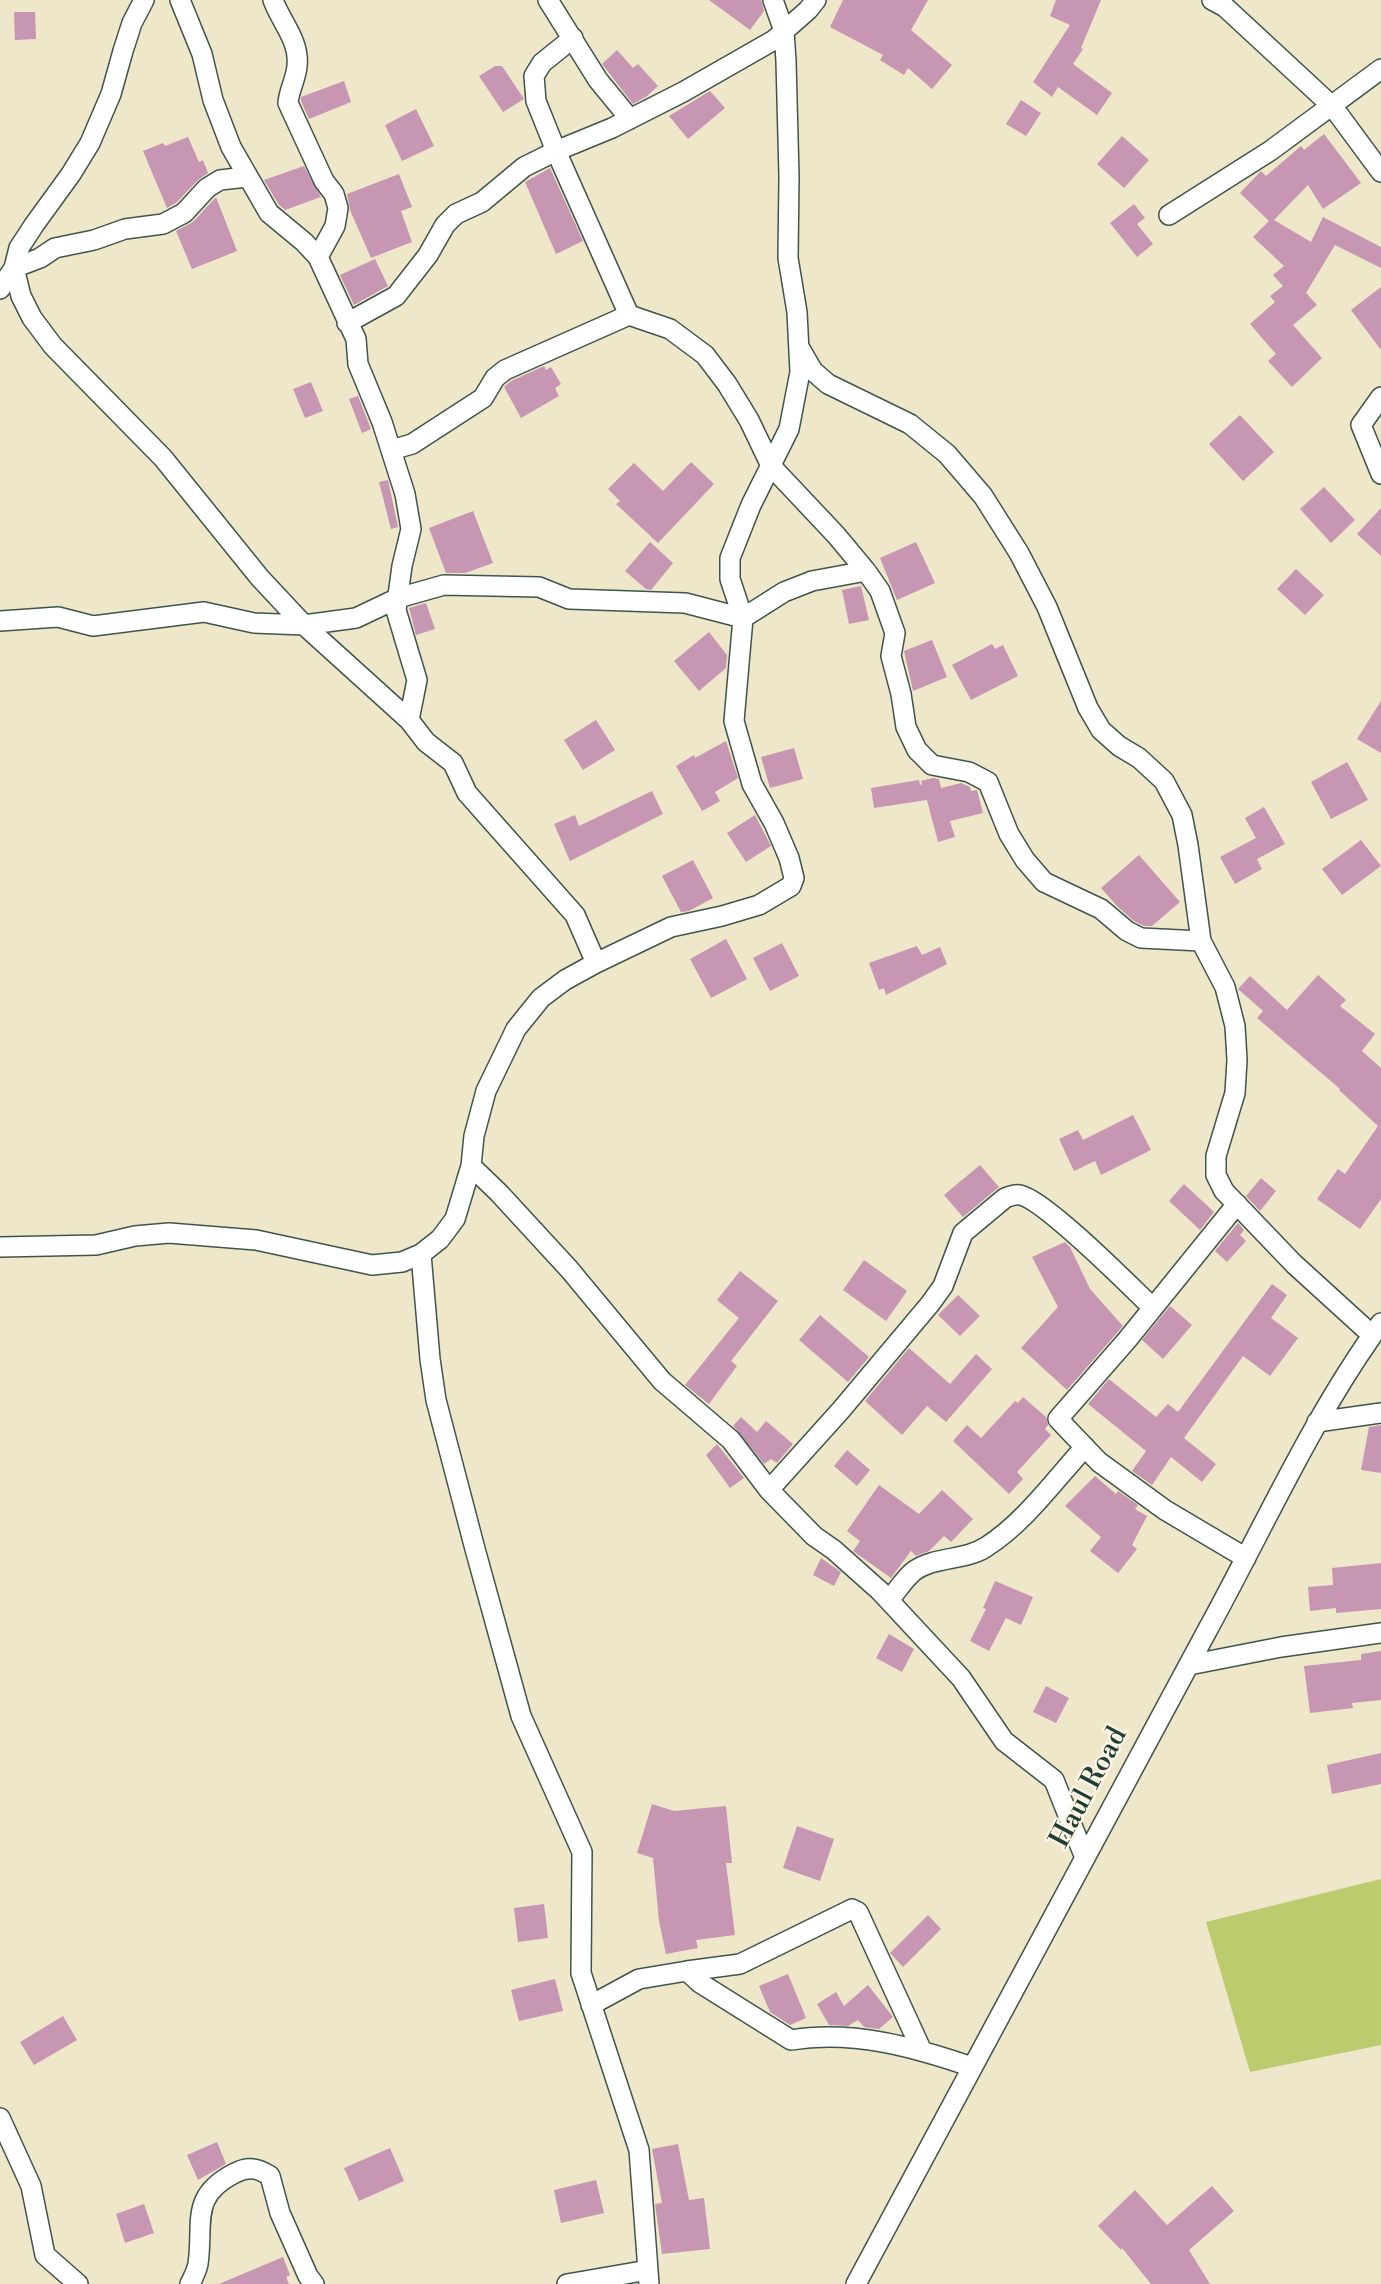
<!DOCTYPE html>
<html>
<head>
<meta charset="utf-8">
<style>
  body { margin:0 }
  canvas { display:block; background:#efe7ca }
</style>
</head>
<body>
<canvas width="1381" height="2284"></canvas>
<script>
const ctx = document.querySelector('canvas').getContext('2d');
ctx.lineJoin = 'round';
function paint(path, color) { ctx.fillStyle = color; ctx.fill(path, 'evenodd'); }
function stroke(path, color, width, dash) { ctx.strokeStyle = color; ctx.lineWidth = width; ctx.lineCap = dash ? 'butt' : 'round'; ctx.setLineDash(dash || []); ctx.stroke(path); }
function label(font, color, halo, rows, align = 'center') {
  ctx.font = font + ' "Libre Bodoni",serif'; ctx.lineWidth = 5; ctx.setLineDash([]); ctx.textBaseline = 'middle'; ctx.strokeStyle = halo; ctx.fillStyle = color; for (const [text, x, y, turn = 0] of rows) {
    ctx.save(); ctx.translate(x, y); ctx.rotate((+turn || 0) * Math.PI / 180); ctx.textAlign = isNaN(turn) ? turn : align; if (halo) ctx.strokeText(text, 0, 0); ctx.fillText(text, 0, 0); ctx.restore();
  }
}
paint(new Path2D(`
  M 1381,1879 L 1381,2045 L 1250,2072 L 1206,1922 Z`), '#bbcb6e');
paint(new Path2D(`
  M 709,0 L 761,0 L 764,11 L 750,30 Z
  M 843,0 L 928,0 L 911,30 L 952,65 L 932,89 L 908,68 L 904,75 L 880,60 L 883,55 L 830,27 Z
  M 1056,0 L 1101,0 L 1081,48 L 1083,49 L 1073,64 L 1112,93 L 1097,115 L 1058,87 L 1052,97 L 1033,82 L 1070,25 L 1050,16 Z
  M 14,12 L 35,12 L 36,39 L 15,40 Z
  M 617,50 L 633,68 L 638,64 L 658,86 L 647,96 L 633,104 L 602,64 Z
  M 495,66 L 502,66 L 524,99 L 503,112 L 479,76 Z
  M 344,81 L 351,102 L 309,119 L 301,101 L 301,97 Z
  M 710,91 L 725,108 L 688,139 L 669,116 Z
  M 1021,100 L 1041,113 L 1026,136 L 1006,124 Z
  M 416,109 L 434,146 L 402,161 L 385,125 Z
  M 1324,134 L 1361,183 L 1323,209 L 1308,185 L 1274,220 L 1311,242 L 1323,217 L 1381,247 L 1381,268 L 1335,245 L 1306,293 L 1317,305 L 1293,325 L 1322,358 L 1292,387 L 1268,361 L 1276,354 L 1250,324 L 1275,302 L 1270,296 L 1283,286 L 1273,275 L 1284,266 L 1253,237 L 1269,221 L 1240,193 L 1261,171 L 1266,176 L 1301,146 L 1304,150 Z
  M 1122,136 L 1149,160 L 1124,188 L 1097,164 Z
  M 188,137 L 199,162 L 203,160 L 208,173 L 198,180 L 176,203 L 167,208 L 143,151 L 163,143 L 165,146 Z
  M 304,166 L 321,197 L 285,210 L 279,205 L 264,180 Z
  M 550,168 L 583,241 L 556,254 L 525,182 Z
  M 399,174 L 412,207 L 401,211 L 412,242 L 371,258 L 350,210 L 347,194 Z
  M 216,197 L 237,251 L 192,269 L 176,231 L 193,222 Z
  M 1134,204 L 1145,218 L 1137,224 L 1153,244 L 1137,257 L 1110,223 Z
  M 375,259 L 388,286 L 354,305 L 340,275 Z
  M 1381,287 L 1381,350 L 1351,310 Z
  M 544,366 L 546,370 L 551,367 L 561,384 L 555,388 L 559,396 L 521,418 L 504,387 L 511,381 Z
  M 311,382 L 323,411 L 305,418 L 293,389 Z
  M 358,396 L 371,429 L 362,433 L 349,399 Z
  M 1240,415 L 1274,452 L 1243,481 L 1209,444 Z
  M 691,462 L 714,484 L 658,543 L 616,504 L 620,501 L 608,489 L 634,463 L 663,491 Z
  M 388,480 L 398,527 L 391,529 L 379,482 Z
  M 1324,487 L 1355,520 L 1331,543 L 1300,509 Z
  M 1381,508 L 1381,556 L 1357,534 Z
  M 473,511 L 493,563 L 465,573 L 446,573 L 429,528 Z
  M 650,542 L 673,563 L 651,590 L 646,589 L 625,571 Z
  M 916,542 L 935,583 L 897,600 L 880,558 Z
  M 1296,569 L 1324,595 L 1305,615 L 1277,589 Z
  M 861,586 L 869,620 L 849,624 L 842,590 Z
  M 426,603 L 435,629 L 416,635 L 409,608 Z
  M 709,632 L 727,655 L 726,668 L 699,691 L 674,661 Z
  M 932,640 L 947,677 L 913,691 L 904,651 Z
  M 992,644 L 995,649 L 1003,645 L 1018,676 L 971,700 L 952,665 Z
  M 1381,701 L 1381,753 L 1357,739 Z
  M 596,720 L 615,750 L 583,770 L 564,740 Z
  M 726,741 L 738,778 L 715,792 L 720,801 L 702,811 L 676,766 L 694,755 L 695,758 Z
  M 794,748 L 803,779 L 770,788 L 761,757 Z
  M 1347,762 L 1368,800 L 1331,819 L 1311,782 Z
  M 933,778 L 939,779 L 941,788 L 961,783 L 970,787 L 971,791 L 977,790 L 983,813 L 950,821 L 955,837 L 938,842 L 927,800 L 874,808 L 871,788 L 919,780 L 920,785 L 922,784 L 921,781 Z
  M 652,791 L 663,814 L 570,861 L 554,824 L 575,815 L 579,826 Z
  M 1264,807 L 1285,844 L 1257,859 L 1262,869 L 1235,884 L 1220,857 L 1256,838 L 1245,818 Z
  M 755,815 L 771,846 L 746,862 L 727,833 Z
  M 1361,840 L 1381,866 L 1342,895 L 1322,869 Z
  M 1139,855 L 1180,902 L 1152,926 L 1144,926 L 1134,921 L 1118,907 L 1101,888 Z
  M 693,860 L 713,898 L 689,911 L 681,912 L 662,876 Z
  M 726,939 L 747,979 L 711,998 L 690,959 Z
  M 782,943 L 799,976 L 770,991 L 753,958 Z
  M 917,946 L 922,955 L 940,947 L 947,964 L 886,995 L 884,988 L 879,990 L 869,963 Z
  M 1318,975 L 1346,1000 L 1340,1006 L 1375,1034 L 1362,1051 L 1381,1068 L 1381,1199 L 1360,1229 L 1317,1199 L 1338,1169 L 1345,1174 L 1378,1126 L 1339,1090 L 1340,1089 L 1257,1018 L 1263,1011 L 1238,989 L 1250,976 L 1287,1010 Z
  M 1133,1115 L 1151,1150 L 1101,1175 L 1095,1161 L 1074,1171 L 1059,1139 L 1078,1130 L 1083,1140 Z
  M 980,1165 L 999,1187 L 963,1217 L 944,1195 Z
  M 1261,1178 L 1276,1191 L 1260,1211 L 1246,1196 Z
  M 1184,1184 L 1214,1212 L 1200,1230 L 1169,1201 Z
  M 1238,1223 L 1244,1230 L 1240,1235 L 1246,1241 L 1227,1262 L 1215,1251 Z
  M 1065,1242 L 1070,1247 L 1090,1289 L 1123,1326 L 1067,1390 L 1021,1348 L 1058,1307 L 1032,1257 Z
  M 864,1260 L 907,1291 L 886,1321 L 843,1290 Z
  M 740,1271 L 778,1301 L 731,1361 L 737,1366 L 709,1404 L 685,1385 L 739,1318 L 717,1300 Z
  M 1272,1284 L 1287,1295 L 1271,1318 L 1298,1338 L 1270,1376 L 1243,1356 L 1184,1438 L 1216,1464 L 1202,1482 L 1171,1457 L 1152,1485 L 1132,1471 L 1146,1451 L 1088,1404 L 1109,1379 L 1156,1417 L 1168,1404 L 1178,1412 Z
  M 958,1295 L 980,1316 L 960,1336 L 938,1315 Z
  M 1170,1306 L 1192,1325 L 1163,1359 L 1142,1340 Z
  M 820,1315 L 869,1357 L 848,1382 L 799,1340 Z
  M 909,1348 L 950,1384 L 976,1354 L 992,1369 L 946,1422 L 927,1406 L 902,1435 L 865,1401 Z
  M 1023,1397 L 1046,1417 L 1048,1425 L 1045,1429 L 1051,1435 L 1017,1472 L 1023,1479 L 1009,1494 L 953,1441 L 967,1425 L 981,1438 L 1015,1401 L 1018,1403 Z
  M 741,1417 L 757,1432 L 766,1421 L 793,1444 L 777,1463 L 771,1459 L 764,1464 L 733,1426 Z
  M 1381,1425 L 1381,1473 L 1361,1470 L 1369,1427 Z
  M 717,1444 L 744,1478 L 730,1488 L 706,1455 Z
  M 847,1450 L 870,1470 L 857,1486 L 834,1466 Z
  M 1095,1476 L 1116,1494 L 1118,1491 L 1138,1505 L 1135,1509 L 1147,1516 L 1132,1545 L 1137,1549 L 1118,1573 L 1090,1551 L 1101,1537 L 1065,1506 Z
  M 879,1485 L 919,1514 L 942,1490 L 973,1519 L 951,1542 L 944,1536 L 929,1551 L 916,1556 L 911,1551 L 891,1578 L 853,1551 L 860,1541 L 847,1531 Z
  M 821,1558 L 841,1572 L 834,1586 L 813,1575 Z
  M 1381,1563 L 1381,1609 L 1336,1613 L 1336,1608 L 1310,1611 L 1308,1587 L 1333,1585 L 1332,1568 Z
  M 995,1581 L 1033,1597 L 1021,1625 L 1006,1618 L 989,1651 L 970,1641 L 986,1609 L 983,1608 Z
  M 889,1634 L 914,1649 L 902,1672 L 876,1658 Z
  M 1381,1651 L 1381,1700 L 1352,1703 L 1353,1708 L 1310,1713 L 1304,1666 L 1361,1660 L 1361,1654 Z
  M 1046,1686 L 1069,1698 L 1056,1723 L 1033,1712 Z
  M 1381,1753 L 1381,1784 L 1332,1794 L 1327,1765 Z
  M 652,1804 L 674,1811 L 726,1806 L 732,1863 L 726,1863 L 735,1935 L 696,1940 L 698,1948 L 666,1954 L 659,1921 L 653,1858 L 637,1853 Z
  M 797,1826 L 834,1839 L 820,1881 L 783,1868 Z
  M 544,1904 L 548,1938 L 518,1942 L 514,1908 Z
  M 928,1915 L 941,1929 L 903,1967 L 890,1953 Z
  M 788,1974 L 806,2018 L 790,2025 L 770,2012 L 759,1986 Z
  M 555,1979 L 563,2011 L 519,2021 L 511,1990 Z
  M 868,1985 L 893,2017 L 879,2029 L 864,2027 L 858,2020 L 848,2026 L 829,2025 L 817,2004 L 836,1992 L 844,2006 Z
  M 63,2016 L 77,2040 L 34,2065 L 20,2042 Z
  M 217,2142 L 226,2164 L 198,2180 L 187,2155 Z
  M 678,2144 L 689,2200 L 704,2198 L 710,2249 L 662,2254 L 655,2204 L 662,2203 L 652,2149 Z
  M 390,2148 L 404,2181 L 359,2201 L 344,2168 Z
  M 596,2180 L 604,2213 L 561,2223 L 554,2190 Z
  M 1212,2186 L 1234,2211 L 1189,2250 L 1210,2284 L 1151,2284 L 1122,2248 L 1121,2250 L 1098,2226 L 1135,2190 L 1167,2225 Z
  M 144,2204 L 154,2233 L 125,2243 L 116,2214 Z
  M 283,2257 L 290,2275 L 286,2277 L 289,2284 L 219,2284 Z`), '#c696b2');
const minor = new Path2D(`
  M 180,0 L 202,54 L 213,100 L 231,147 L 269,213 L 304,242 L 318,257 L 356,339 L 358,364 L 382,422 L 405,494 L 411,529 L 402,566 L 396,610 L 417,680 L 409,720
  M 273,0 C 281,22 300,41 297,66 C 296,79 289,90 288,103 L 324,181 L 334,194 L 338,208 L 335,226 L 318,257
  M 548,0 L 598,80 L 630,119
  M 1212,0 L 1225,7 L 1333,107 L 1381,172
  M 247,177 L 220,180 L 207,188 L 184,213 L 163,224 L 125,229 L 94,240 L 55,248 L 40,258 L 14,268 L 21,296 L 32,318 L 53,346 L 163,458 L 260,578 L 304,625 L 409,720 L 426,742 L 453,763 L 467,793 L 575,915 L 596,963
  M 1169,215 L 1270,151 L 1381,69
  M 0,289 L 14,268 L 19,248 L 34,225 L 71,174 L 90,143 L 111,94 L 123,51 L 132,23 L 144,0
  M 629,315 L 670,329 L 705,355 L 727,384 L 749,420 L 771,466 L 836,535 L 866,571
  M 347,323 L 396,296 L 428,255 L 445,225 L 456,214 L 482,202 L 524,167 L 556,151 L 612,128 L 683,92 L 774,40 L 808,10 L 816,0
  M 799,347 L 813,371 L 828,384 L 910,424 L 947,454 L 983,496 L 1019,553 L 1047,607 L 1088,708 L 1101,730 L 1119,746 L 1139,758 L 1164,781 L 1182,815 L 1188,845 L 1201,941 L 1225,987 L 1235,1026 L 1237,1060 L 1235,1093 L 1216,1156 L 1216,1175 L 1224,1191 L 1294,1264 L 1372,1335
  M 1381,397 L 1361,425 L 1381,474
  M 391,450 L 412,444 L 483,398 L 495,378 L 505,370 L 629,315 L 556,151 L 536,101 L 534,76 L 542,63 L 573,38
  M 743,618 L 730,579 L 730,558 L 751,505 L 789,429 L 800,372 L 797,312 L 788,258 L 789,176 L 786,61 L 784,31 L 773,0
  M 0,621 L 58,617 L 93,626 L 204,612 L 254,623 L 304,625 L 356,618 L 398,598 L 444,585 L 539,587 L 569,599 L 685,603 L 743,618
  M 471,1166 L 499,1193 L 569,1269 L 662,1381 L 731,1440 L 769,1490 L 814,1536 L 834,1550 L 880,1591 L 961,1678 L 1004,1741 L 1054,1780 L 1085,1858
  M 1237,1204 L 1127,1340 L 1058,1419 L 1099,1462 L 1165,1510 L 1246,1558
  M 0,1247 L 96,1245 L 135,1236 L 169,1233 L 256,1240 L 372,1265 L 402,1262 L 421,1254 L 440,1239 L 455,1219 L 471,1166 L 474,1136 L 486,1091 L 516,1029 L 541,998 L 565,980 L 596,963 L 671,927 L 722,916 L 759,905 L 791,886 L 794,878 L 789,858 L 774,823 L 752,784 L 734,721 L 743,618 L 784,592 L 812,581 L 866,571 L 880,591 L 895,633 L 891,656 L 901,694 L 906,727 L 917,750 L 932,765 L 969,772 L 988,782 L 1009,834 L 1025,860 L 1044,882 L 1101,909 L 1127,931 L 1141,938 L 1201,941
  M 421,1254 L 430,1359 L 436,1400 L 475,1549 L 521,1716 L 582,1852 L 581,1973 L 639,2150 L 649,2284
  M 1317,1422 L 1381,1413
  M 769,1490 L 841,1410 L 930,1304 L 943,1286 L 963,1233 L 1005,1198 C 1010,1196 1015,1194 1020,1195 C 1045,1200 1130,1286 1153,1308
  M 889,1600 C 897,1591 905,1578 914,1571 C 935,1556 965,1561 986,1547 C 1024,1523 1054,1481 1085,1447
  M 1189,1665 L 1281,1647 L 1381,1633
  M 687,1971 L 740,1964 L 852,1909 L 858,1912 L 922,2051
  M 591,2005 L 639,1979 L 687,1971 L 700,1983 L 791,2040 C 853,2030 914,2047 972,2067
  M 0,2118 L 31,2186 L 45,2255 L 78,2284
  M 190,2284 C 193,2278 197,2270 198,2264 C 204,2223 189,2196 235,2173 C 248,2166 258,2168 270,2176 L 280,2213 L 308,2276 L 314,2284
  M 567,2284 L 648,2270
  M 856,2284 C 973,2066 1089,1847 1208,1629 C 1264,1527 1312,1418 1381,1323`);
stroke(minor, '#3e564a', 22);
stroke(minor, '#fff', 19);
label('28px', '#1f3d34', '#fcf5e5', [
  ["Haul Road",1090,1788,-62]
]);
</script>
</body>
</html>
